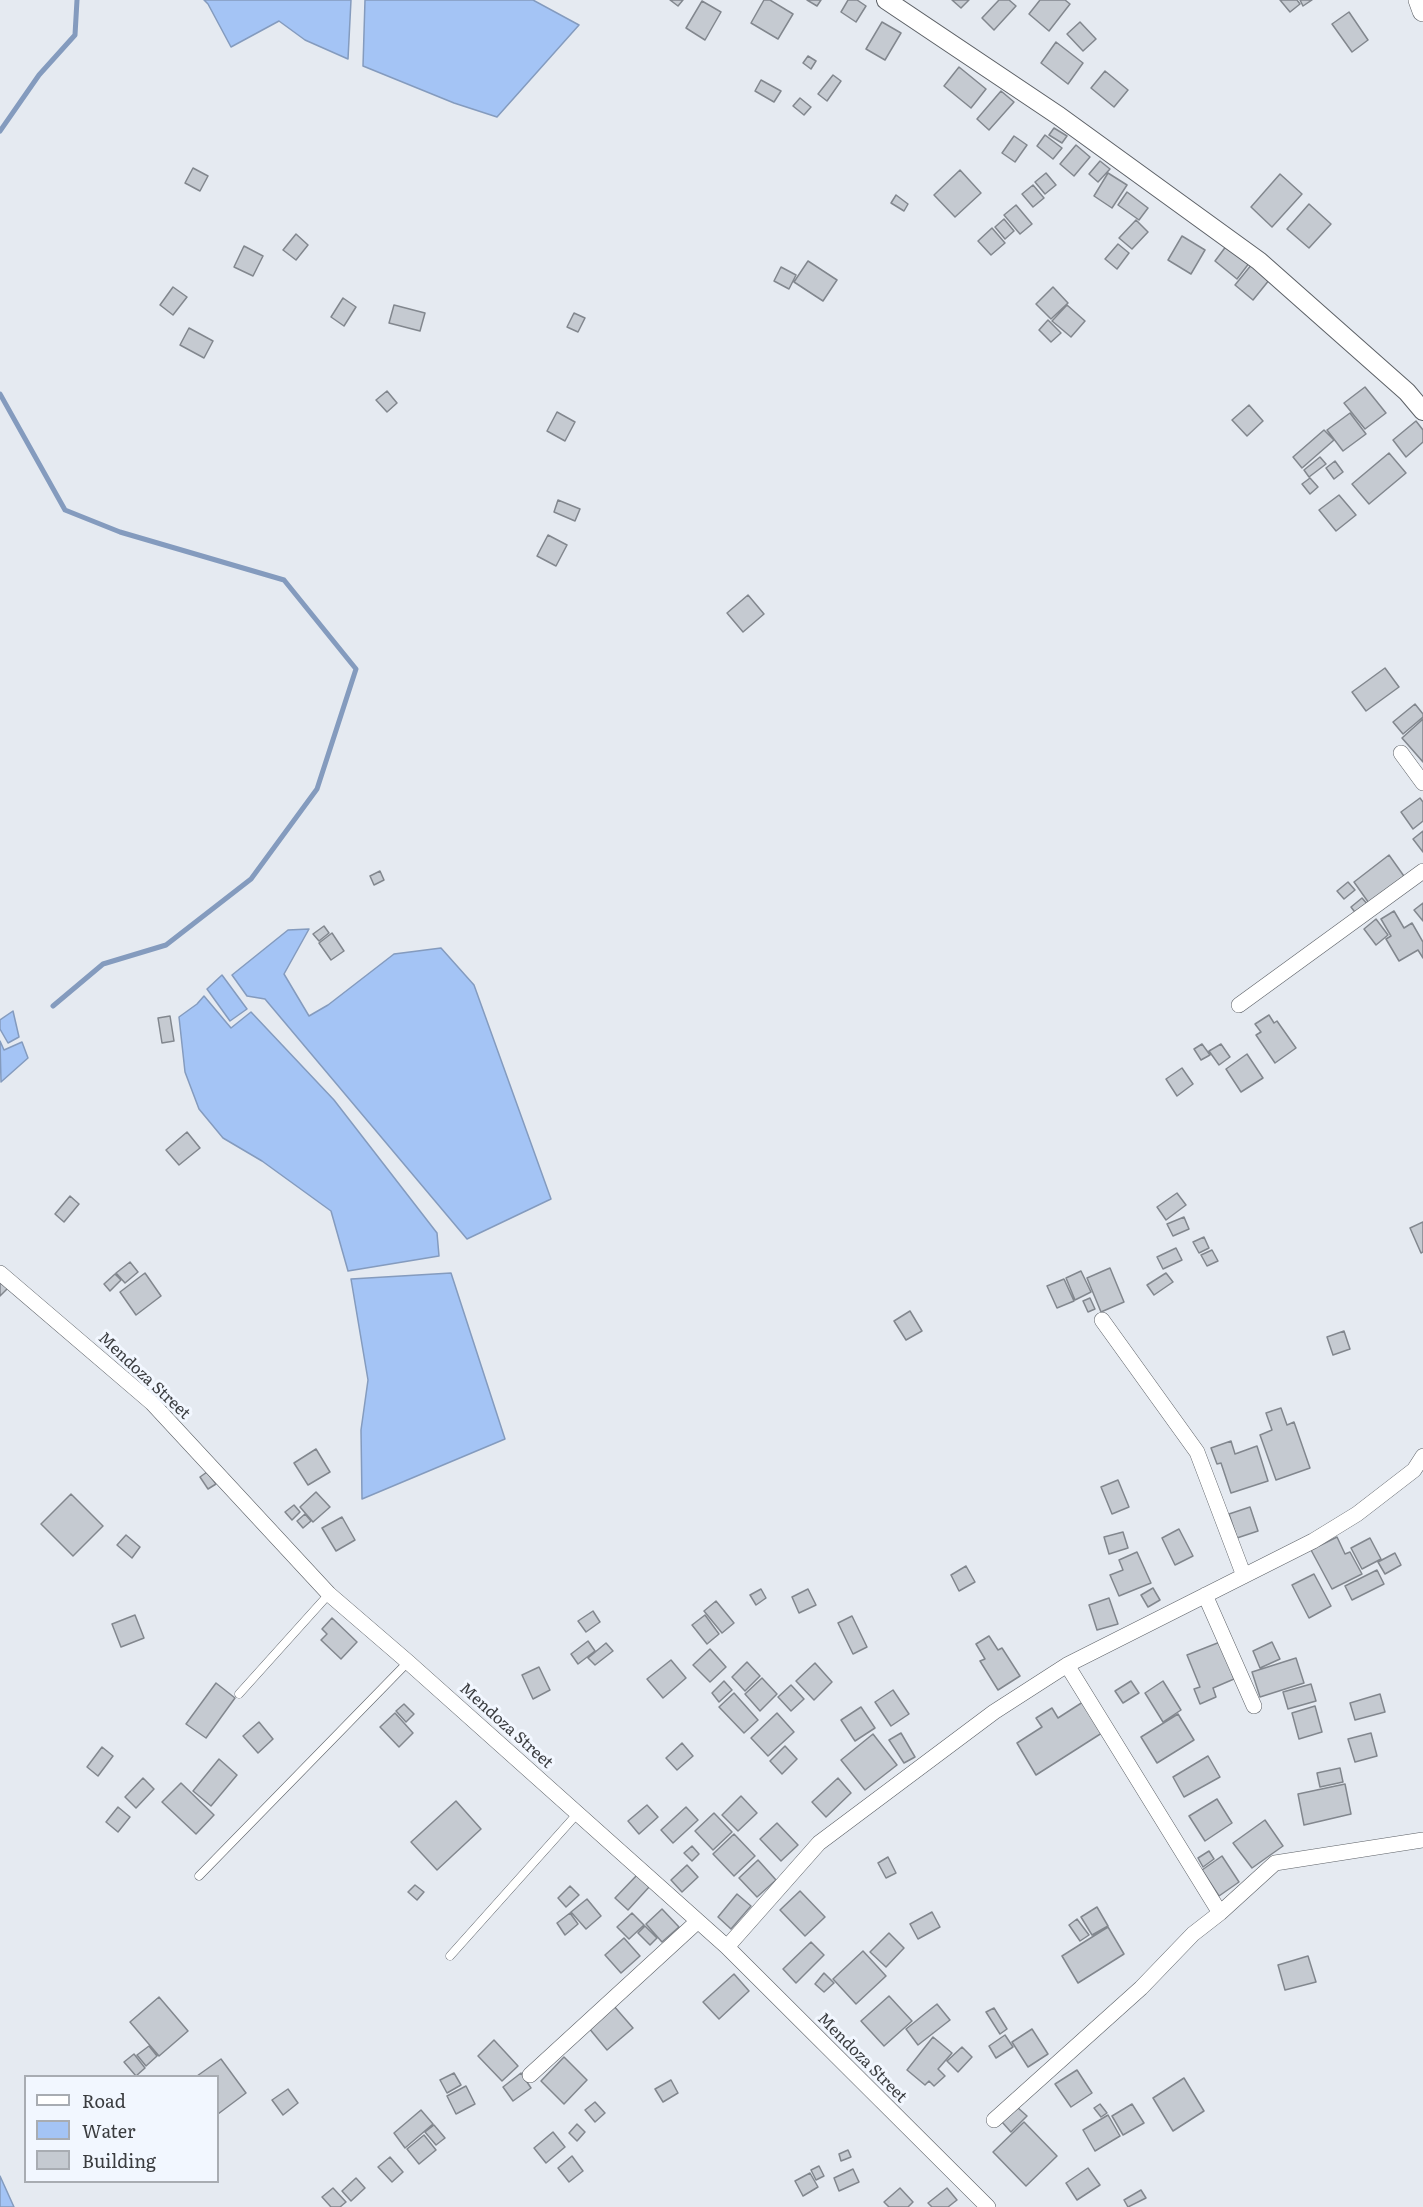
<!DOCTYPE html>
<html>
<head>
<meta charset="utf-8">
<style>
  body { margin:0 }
  #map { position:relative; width:1423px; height:2207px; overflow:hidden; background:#e5eaf1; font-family:Literata,serif }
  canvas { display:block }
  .legend { position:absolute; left:24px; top:2075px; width:195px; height:108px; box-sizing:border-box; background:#f2f7ff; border:2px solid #a8acb2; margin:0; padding:8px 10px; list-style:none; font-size:18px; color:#3a3c3f }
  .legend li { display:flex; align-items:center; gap:12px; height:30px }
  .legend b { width:30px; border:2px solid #a8acb2 }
</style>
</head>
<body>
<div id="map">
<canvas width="1423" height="2207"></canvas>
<ul class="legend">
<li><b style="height:8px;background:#fff"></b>Road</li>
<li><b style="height:16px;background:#a4c4f5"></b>Water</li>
<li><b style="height:16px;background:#c5cad1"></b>Building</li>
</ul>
</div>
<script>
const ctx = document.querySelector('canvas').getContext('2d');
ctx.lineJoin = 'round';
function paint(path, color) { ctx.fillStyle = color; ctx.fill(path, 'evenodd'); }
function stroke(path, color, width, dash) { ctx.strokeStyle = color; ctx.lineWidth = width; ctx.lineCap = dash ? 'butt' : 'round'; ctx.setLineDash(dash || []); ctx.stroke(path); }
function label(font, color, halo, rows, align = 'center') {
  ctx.font = font + ' Literata,serif'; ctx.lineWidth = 6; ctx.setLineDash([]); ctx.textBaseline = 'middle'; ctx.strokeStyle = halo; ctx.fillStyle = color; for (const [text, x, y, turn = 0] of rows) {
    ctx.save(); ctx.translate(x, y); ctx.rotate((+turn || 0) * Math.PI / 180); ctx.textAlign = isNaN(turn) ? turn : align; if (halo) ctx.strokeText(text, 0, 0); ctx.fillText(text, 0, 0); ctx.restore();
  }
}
const water = new Path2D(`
  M 204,0 L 351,0 L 348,59 L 305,40 L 279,21 L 231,47 L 208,4 Z
  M 365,0 L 533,0 L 579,25 L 497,117 L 454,103 L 363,66 Z
  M 309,929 L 284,974 L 309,1016 L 328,1005 L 394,954 L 441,948 L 474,985 L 551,1199 L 467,1239 L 265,999 L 247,996 L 232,975 L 288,930 Z
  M 222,975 L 247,1009 L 230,1021 L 207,989 Z
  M 204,996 L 231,1028 L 251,1012 L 334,1100 L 437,1233 L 439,1256 L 348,1271 L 331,1211 L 262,1161 L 223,1138 L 199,1109 L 185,1072 L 179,1017 L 197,1004 Z
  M 13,1011 L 19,1037 L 8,1043 L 0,1029 L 0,1020 Z
  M 0,1041 L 4,1050 L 22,1042 L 28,1058 L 1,1082 Z
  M 451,1273 L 505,1439 L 362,1499 L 361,1430 L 368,1380 L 351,1279 Z
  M 0,2176 L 14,2207 L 0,2207 Z`);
paint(water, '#a4c4f5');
stroke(water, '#849bbe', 1.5);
stroke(new Path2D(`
  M 0,131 L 39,75 L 75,35 L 77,0
  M 0,394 L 65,510 L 120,532 L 284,580 L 356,669 L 317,789 L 251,879 L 166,945 L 103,964 L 53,1006`), '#849bbe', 5);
const building = new Path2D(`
  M 670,0 L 683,0 L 678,6 Z
  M 764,0 L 770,0 L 793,14 L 778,39 L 751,23 Z
  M 807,0 L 821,0 L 817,6 Z
  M 848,0 L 857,0 L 866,6 L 856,22 L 841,12 Z
  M 952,0 L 969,0 L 961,8 Z
  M 999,0 L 1009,0 L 1016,6 L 994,30 L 982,18 Z
  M 1040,0 L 1065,0 L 1070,4 L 1049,31 L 1029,14 Z
  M 1280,0 L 1297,0 L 1300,4 L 1290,12 Z
  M 1300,0 L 1312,0 L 1303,6 Z
  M 702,1 L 721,12 L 705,40 L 686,28 Z
  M 1349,12 L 1368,40 L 1352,52 L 1332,24 Z
  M 882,22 L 901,33 L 885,60 L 866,49 Z
  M 1080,22 L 1096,39 L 1083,51 L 1067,34 Z
  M 1056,42 L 1083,63 L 1068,84 L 1041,63 Z
  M 808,56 L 816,61 L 811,69 L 803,63 Z
  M 959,67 L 986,89 L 971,108 L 944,86 Z
  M 1105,71 L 1128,90 L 1114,107 L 1091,88 Z
  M 833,75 L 841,81 L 827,101 L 818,94 Z
  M 761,80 L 781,91 L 774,102 L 755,91 Z
  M 1001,91 L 1014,102 L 989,130 L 977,119 Z
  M 800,98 L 811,107 L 804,115 L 793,106 Z
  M 1054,128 L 1067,136 L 1062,143 L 1049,135 Z
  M 1045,135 L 1062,148 L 1053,159 L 1037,146 Z
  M 1014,136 L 1027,145 L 1015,162 L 1002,153 Z
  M 1076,145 L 1090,157 L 1074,176 L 1060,164 Z
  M 1100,161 L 1110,169 L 1098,182 L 1089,174 Z
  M 193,168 L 208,176 L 200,191 L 185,183 Z
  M 960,170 L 981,193 L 955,217 L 934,195 Z
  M 1046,173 L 1056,185 L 1045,194 L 1035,182 Z
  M 1108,173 L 1127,185 L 1112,208 L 1094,196 Z
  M 1280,174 L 1302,194 L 1272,227 L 1251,207 Z
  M 1033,185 L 1044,198 L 1033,207 L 1022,194 Z
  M 1127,192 L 1148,208 L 1139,220 L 1118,205 Z
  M 896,195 L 908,204 L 904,211 L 891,203 Z
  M 1309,204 L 1331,224 L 1309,248 L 1287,229 Z
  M 1016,205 L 1032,224 L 1020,234 L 1004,215 Z
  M 1004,219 L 1014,231 L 1005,239 L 995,227 Z
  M 1136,220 L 1148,232 L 1132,249 L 1119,238 Z
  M 992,228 L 1005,243 L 991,255 L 978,241 Z
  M 296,234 L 308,245 L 296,260 L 283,250 Z
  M 1182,236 L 1205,250 L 1191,274 L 1168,260 Z
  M 1118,244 L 1129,253 L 1117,269 L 1105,259 Z
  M 1227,245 L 1250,262 L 1237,279 L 1215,261 Z
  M 244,246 L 263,256 L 253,276 L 234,267 Z
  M 808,261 L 837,280 L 823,301 L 794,282 Z
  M 1252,264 L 1270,279 L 1253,300 L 1235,285 Z
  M 781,267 L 796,275 L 789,289 L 774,281 Z
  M 173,287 L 187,297 L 173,315 L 160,305 Z
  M 1053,287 L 1068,303 L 1051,319 L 1036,304 Z
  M 343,298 L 356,307 L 344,326 L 331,317 Z
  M 394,305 L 425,313 L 420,331 L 389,323 Z
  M 1067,305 L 1085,321 L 1071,337 L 1052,321 Z
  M 574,313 L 585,318 L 578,332 L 567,327 Z
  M 1048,320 L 1061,333 L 1051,342 L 1039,330 Z
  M 189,328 L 213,341 L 204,358 L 180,345 Z
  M 1365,387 L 1386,413 L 1365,429 L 1344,403 Z
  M 387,391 L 397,403 L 387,412 L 376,400 Z
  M 1249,405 L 1263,421 L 1247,436 L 1232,420 Z
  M 557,412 L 575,422 L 565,441 L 547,431 Z
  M 1350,413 L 1366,434 L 1343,451 L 1327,430 Z
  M 1416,421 L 1423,430 L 1423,442 L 1406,457 L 1393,440 Z
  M 1324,430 L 1334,440 L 1302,468 L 1293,457 Z
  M 1389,453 L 1406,473 L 1369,504 L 1352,484 Z
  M 1320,457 L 1326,464 L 1309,477 L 1304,470 Z
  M 1335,461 L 1343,472 L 1334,479 L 1326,468 Z
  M 1310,478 L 1318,487 L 1310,494 L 1302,484 Z
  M 1339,495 L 1356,515 L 1336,531 L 1319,510 Z
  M 558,500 L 580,509 L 575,521 L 554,512 Z
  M 548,535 L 567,545 L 556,566 L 537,556 Z
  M 748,595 L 764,614 L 743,632 L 727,613 Z
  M 1385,668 L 1399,687 L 1366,711 L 1352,692 Z
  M 1415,704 L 1423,714 L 1423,717 L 1403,734 L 1393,722 Z
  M 1423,719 L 1423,762 L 1402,738 Z
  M 1420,798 L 1423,802 L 1423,821 L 1413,829 L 1401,812 Z
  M 1423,831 L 1423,852 L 1413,839 Z
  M 1389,855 L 1406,879 L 1371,906 L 1354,882 Z
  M 380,871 L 384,880 L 374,885 L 370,876 Z
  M 1348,882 L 1355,890 L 1344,899 L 1337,891 Z
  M 1362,898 L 1369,906 L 1357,915 L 1351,907 Z
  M 1423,903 L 1423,921 L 1414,910 Z
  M 1394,911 L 1404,928 L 1412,923 L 1423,942 L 1423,958 L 1418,950 L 1399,961 L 1386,939 L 1391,936 L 1381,919 Z
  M 1376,919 L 1388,935 L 1376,945 L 1364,929 Z
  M 324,926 L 329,933 L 319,941 L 313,934 Z
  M 332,933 L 344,951 L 331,960 L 319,943 Z
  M 1269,1015 L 1274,1023 L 1277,1021 L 1296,1048 L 1275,1063 L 1256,1035 L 1261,1032 L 1255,1024 Z
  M 170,1016 L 174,1041 L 162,1043 L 158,1018 Z
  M 1202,1044 L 1210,1055 L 1201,1060 L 1194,1049 Z
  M 1221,1044 L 1230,1057 L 1219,1065 L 1209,1051 Z
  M 1247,1054 L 1263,1078 L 1241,1092 L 1226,1069 Z
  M 1182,1068 L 1193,1084 L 1177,1096 L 1166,1079 Z
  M 187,1132 L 200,1148 L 179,1165 L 166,1150 Z
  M 1177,1193 L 1186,1205 L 1166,1220 L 1157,1207 Z
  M 70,1196 L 79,1204 L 64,1222 L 55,1214 Z
  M 1184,1217 L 1189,1229 L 1173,1236 L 1167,1224 Z
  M 1423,1222 L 1423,1252 L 1421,1253 L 1410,1228 Z
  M 1204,1237 L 1209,1248 L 1199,1253 L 1193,1242 Z
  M 1176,1248 L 1182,1260 L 1163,1269 L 1157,1257 Z
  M 1212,1250 L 1218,1261 L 1207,1266 L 1201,1255 Z
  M 130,1262 L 138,1272 L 125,1283 L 116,1273 Z
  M 1110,1268 L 1124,1302 L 1101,1312 L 1087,1278 Z
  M 1081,1271 L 1091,1292 L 1075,1300 L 1066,1278 Z
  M 145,1273 L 161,1296 L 136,1315 L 120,1292 Z
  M 1166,1273 L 1173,1282 L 1154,1295 L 1147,1285 Z
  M 115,1274 L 121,1280 L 110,1291 L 104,1284 Z
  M 0,1277 L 9,1287 L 0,1296 Z
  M 1064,1279 L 1074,1301 L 1057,1308 L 1047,1286 Z
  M 1090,1298 L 1095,1309 L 1088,1312 L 1083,1301 Z
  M 910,1311 L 922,1331 L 906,1340 L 894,1321 Z
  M 1344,1331 L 1350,1349 L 1333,1355 L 1327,1337 Z
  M 1281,1408 L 1287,1425 L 1294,1422 L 1310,1468 L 1276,1480 L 1260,1435 L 1272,1430 L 1266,1413 Z
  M 1231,1441 L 1235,1454 L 1257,1446 L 1268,1481 L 1231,1493 L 1221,1463 L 1217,1464 L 1211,1448 Z
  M 316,1449 L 330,1472 L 308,1485 L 294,1463 Z
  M 207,1472 L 216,1484 L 208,1489 L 200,1477 Z
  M 1118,1480 L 1129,1507 L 1112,1514 L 1101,1487 Z
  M 316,1492 L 330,1507 L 313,1522 L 300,1507 Z
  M 71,1494 L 103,1526 L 73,1556 L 41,1524 Z
  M 294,1505 L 300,1512 L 292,1520 L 285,1512 Z
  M 1250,1507 L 1258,1531 L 1237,1538 L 1229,1514 Z
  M 305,1514 L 311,1521 L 303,1528 L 297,1521 Z
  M 342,1517 L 355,1540 L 336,1551 L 322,1528 Z
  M 1179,1529 L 1193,1556 L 1175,1565 L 1162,1538 Z
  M 1123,1532 L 1128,1548 L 1109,1554 L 1104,1537 Z
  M 126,1535 L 140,1547 L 132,1558 L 117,1545 Z
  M 1337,1537 L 1345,1554 L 1350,1552 L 1362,1574 L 1332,1589 L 1311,1550 Z
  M 1370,1538 L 1381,1559 L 1362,1569 L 1351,1548 Z
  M 1137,1552 L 1151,1583 L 1119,1596 L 1110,1575 L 1123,1570 L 1119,1560 Z
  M 1395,1553 L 1401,1565 L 1385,1574 L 1378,1562 Z
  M 966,1566 L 975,1582 L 959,1591 L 951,1575 Z
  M 1377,1570 L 1384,1584 L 1352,1600 L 1345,1586 Z
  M 1314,1574 L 1331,1606 L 1309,1618 L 1292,1585 Z
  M 1153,1588 L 1160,1600 L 1148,1607 L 1141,1595 Z
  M 761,1589 L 766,1598 L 756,1605 L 750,1595 Z
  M 808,1589 L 816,1605 L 799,1613 L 792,1597 Z
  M 1109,1598 L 1118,1624 L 1097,1630 L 1089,1605 Z
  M 716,1601 L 734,1623 L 722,1633 L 704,1611 Z
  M 593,1611 L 600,1622 L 586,1632 L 578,1621 Z
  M 135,1615 L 144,1638 L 121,1647 L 112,1624 Z
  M 705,1615 L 719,1634 L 707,1644 L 692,1625 Z
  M 852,1616 L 867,1647 L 853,1654 L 838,1623 Z
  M 332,1618 L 357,1642 L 341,1659 L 321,1640 L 327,1634 L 322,1629 Z
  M 989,1636 L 998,1650 L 1002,1648 L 1020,1676 L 998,1690 L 980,1661 L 985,1659 L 976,1644 Z
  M 588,1641 L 595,1651 L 578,1664 L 571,1654 Z
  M 1220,1642 L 1234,1679 L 1213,1688 L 1216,1697 L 1200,1704 L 1194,1689 L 1200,1687 L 1187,1655 Z
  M 1272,1642 L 1280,1659 L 1260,1668 L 1253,1651 Z
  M 606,1643 L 613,1651 L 595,1665 L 588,1658 Z
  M 710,1649 L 726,1667 L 710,1682 L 693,1665 Z
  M 1296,1658 L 1304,1683 L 1260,1697 L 1252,1672 Z
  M 671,1660 L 686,1678 L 663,1698 L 647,1679 Z
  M 747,1662 L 760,1676 L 745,1691 L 732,1677 Z
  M 815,1663 L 832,1682 L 814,1700 L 796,1681 Z
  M 539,1667 L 550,1690 L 533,1699 L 522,1675 Z
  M 762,1678 L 777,1694 L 760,1711 L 745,1694 Z
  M 724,1681 L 732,1690 L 719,1702 L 712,1693 Z
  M 1131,1681 L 1139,1693 L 1123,1703 L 1115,1691 Z
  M 1163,1681 L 1181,1710 L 1163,1722 L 1145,1693 Z
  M 216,1683 L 235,1698 L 206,1738 L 186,1724 Z
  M 1311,1684 L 1316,1701 L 1288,1709 L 1283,1692 Z
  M 791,1685 L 804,1699 L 791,1711 L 778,1697 Z
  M 893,1690 L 909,1714 L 891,1726 L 875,1702 Z
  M 734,1693 L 758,1720 L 744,1733 L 719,1707 Z
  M 1380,1694 L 1385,1712 L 1355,1720 L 1350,1703 Z
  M 1086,1700 L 1105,1731 L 1036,1775 L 1017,1743 L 1042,1727 L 1036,1718 L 1052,1708 L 1058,1718 Z
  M 404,1704 L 414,1714 L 406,1722 L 396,1711 Z
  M 1315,1706 L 1322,1732 L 1299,1739 L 1292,1713 Z
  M 861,1707 L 875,1728 L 855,1741 L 841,1720 Z
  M 395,1713 L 413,1733 L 399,1747 L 380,1727 Z
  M 777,1713 L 794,1732 L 768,1756 L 751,1738 Z
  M 1178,1714 L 1194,1740 L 1157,1763 L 1141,1737 Z
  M 259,1722 L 273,1739 L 258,1753 L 243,1736 Z
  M 901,1733 L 915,1757 L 904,1763 L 889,1740 Z
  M 1371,1733 L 1377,1756 L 1355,1762 L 1348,1739 Z
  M 873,1734 L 897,1765 L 865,1790 L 841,1760 Z
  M 682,1743 L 693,1756 L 677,1770 L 666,1758 Z
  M 785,1746 L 797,1759 L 782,1774 L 770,1761 Z
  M 102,1747 L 113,1756 L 98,1776 L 87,1767 Z
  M 1208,1756 L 1220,1777 L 1184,1797 L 1173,1777 Z
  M 219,1759 L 237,1775 L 211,1806 L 193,1791 Z
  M 1340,1768 L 1343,1782 L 1320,1787 L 1317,1773 Z
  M 143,1778 L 154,1789 L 136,1808 L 125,1797 Z
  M 838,1778 L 851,1793 L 826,1817 L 812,1802 Z
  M 181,1783 L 214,1815 L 196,1834 L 162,1802 Z
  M 1345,1784 L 1351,1814 L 1304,1825 L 1298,1794 Z
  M 741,1796 L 757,1813 L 738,1831 L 722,1815 Z
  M 1217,1799 L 1232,1823 L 1205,1841 L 1189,1816 Z
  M 456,1801 L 481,1829 L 437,1870 L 411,1842 Z
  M 647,1805 L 658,1817 L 639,1834 L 628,1821 Z
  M 118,1807 L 130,1817 L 118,1832 L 106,1822 Z
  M 686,1807 L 698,1820 L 673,1843 L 661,1830 Z
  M 714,1813 L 732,1832 L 713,1850 L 695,1831 Z
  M 1265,1820 L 1283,1846 L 1252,1868 L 1233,1843 Z
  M 777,1823 L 798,1845 L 781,1861 L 760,1839 Z
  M 734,1834 L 755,1856 L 734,1876 L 713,1854 Z
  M 692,1846 L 699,1854 L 692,1861 L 684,1853 Z
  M 1209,1851 L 1214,1859 L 1203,1867 L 1198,1858 Z
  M 1222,1856 L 1239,1882 L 1219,1896 L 1202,1870 Z
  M 888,1857 L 896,1873 L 886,1878 L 878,1863 Z
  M 758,1860 L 776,1880 L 757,1897 L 739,1878 Z
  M 687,1865 L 698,1877 L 682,1892 L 671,1880 Z
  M 638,1874 L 650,1886 L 628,1910 L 615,1898 Z
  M 415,1885 L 424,1892 L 417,1900 L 408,1892 Z
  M 570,1886 L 579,1895 L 566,1907 L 558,1898 Z
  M 800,1891 L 825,1917 L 805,1936 L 780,1910 Z
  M 737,1894 L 751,1906 L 731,1929 L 718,1917 Z
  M 587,1899 L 601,1916 L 586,1929 L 571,1912 Z
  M 1097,1907 L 1108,1926 L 1092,1935 L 1081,1917 Z
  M 662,1909 L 679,1927 L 662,1942 L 646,1924 Z
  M 932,1912 L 940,1927 L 918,1939 L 910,1924 Z
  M 570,1913 L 578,1924 L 565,1935 L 557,1923 Z
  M 632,1913 L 644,1925 L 629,1939 L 617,1927 Z
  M 1077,1919 L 1089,1935 L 1080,1941 L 1069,1925 Z
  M 645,1926 L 657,1938 L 650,1945 L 638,1933 Z
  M 1108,1927 L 1124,1954 L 1078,1983 L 1062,1956 Z
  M 889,1933 L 904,1948 L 886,1967 L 870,1952 Z
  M 624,1938 L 640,1956 L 621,1973 L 605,1955 Z
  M 811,1942 L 824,1955 L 796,1983 L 783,1969 Z
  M 863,1951 L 886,1976 L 856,2004 L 833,1979 Z
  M 1308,1956 L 1316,1982 L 1285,1990 L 1278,1965 Z
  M 824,1973 L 834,1983 L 824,1992 L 815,1984 Z
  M 734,1974 L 749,1991 L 719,2019 L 703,2002 Z
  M 889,1996 L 912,2021 L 884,2046 L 861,2021 Z
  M 159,1997 L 188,2031 L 159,2056 L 130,2022 Z
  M 937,2004 L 950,2020 L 918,2045 L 906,2029 Z
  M 613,2005 L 633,2028 L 607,2050 L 588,2027 Z
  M 994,2008 L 1007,2029 L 1000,2034 L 986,2012 Z
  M 1032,2029 L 1048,2054 L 1028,2067 L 1012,2042 Z
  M 1005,2035 L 1013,2047 L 996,2058 L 989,2046 Z
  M 933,2037 L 952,2053 L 938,2069 L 945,2076 L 934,2086 L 929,2081 L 925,2085 L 907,2070 Z
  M 494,2040 L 518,2066 L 502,2081 L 478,2056 Z
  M 149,2046 L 157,2056 L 146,2066 L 137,2055 Z
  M 962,2047 L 972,2057 L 958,2072 L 947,2061 Z
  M 134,2054 L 145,2068 L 136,2076 L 124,2062 Z
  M 564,2057 L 587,2080 L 564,2104 L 541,2081 Z
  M 221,2059 L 246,2093 L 218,2114 L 218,2076 L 197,2076 Z
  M 1077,2070 L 1092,2093 L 1071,2107 L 1055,2084 Z
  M 454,2073 L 461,2085 L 447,2093 L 440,2080 Z
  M 521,2073 L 531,2088 L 513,2101 L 503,2087 Z
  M 1184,2078 L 1204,2111 L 1173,2131 L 1153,2098 Z
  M 671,2080 L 678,2093 L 663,2102 L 655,2089 Z
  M 466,2086 L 475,2104 L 456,2114 L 447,2096 Z
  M 288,2089 L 298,2103 L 283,2115 L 272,2100 Z
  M 595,2102 L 605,2113 L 595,2122 L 585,2110 Z
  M 1100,2104 L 1107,2113 L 1101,2117 L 1094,2108 Z
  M 1132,2104 L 1144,2123 L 1123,2135 L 1112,2116 Z
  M 1017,2107 L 1027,2116 L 1011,2132 L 1002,2122 Z
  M 421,2110 L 433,2124 L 405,2148 L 394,2133 Z
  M 1108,2115 L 1120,2136 L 1095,2151 L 1083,2130 Z
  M 1024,2122 L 1057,2156 L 1026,2186 L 993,2152 Z
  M 577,2124 L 585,2132 L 577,2141 L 569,2133 Z
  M 434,2125 L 445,2138 L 436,2145 L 425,2132 Z
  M 553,2132 L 565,2147 L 546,2163 L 534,2148 Z
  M 424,2135 L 436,2150 L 419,2164 L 407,2149 Z
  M 848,2150 L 851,2157 L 841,2161 L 839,2154 Z
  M 572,2156 L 583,2171 L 569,2182 L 558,2168 Z
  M 390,2157 L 403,2172 L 392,2182 L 378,2167 Z
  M 819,2166 L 824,2176 L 816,2180 L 811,2170 Z
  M 1088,2168 L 1100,2185 L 1077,2200 L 1066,2183 Z
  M 853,2169 L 859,2182 L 839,2191 L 834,2178 Z
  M 810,2173 L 818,2187 L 803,2196 L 795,2181 Z
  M 356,2178 L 365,2188 L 351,2201 L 342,2191 Z
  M 333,2188 L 346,2202 L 340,2207 L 331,2207 L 322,2197 Z
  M 900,2188 L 913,2202 L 908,2207 L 889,2207 L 884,2202 Z
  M 947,2188 L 957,2200 L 948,2207 L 932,2207 L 928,2203 Z
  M 1141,2190 L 1146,2198 L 1128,2207 L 1124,2200 Z`);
paint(building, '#c5cad1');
stroke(building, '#82878e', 1.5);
const service = new Path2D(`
  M 239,1694 L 329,1594
  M 199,1876 L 408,1662
  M 450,1956 L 577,1814`);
const minor = new Path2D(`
  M 1401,753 L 1423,783
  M 1239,1005 L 1423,871
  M 0,1273 L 152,1403 L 329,1594 L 408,1662 L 727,1947 L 988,2207
  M 1102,1320 L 1197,1452 L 1244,1576
  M 1205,1595 L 1254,1706
  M 1067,1665 L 1220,1913
  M 727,1947 L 819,1843 L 994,1712 L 1067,1665 L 1313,1541 L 1357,1514 L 1414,1470 L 1423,1456
  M 530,2075 L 698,1921
  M 994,2120 L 1141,1988 L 1193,1934 L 1220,1913 L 1275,1863 L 1423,1840`);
const tertiary = new Path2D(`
  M 886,0 L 1059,116 L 1259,261 L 1407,392 L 1423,411`);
const secondary = new Path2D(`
  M 1419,0 L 1423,11`);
stroke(service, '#5c6066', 9);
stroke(minor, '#5c6066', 16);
stroke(tertiary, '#5c6066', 20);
stroke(secondary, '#5c6066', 22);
stroke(service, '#fff', 8);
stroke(minor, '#fff', 15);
stroke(tertiary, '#fff', 18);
stroke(secondary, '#fff', 21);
label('16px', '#3a3c3f', '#f2f7ff', [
  ["Mendoza Street",144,1376,43],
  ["Mendoza Street",506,1726,42],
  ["Mendoza Street",862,2058,45]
]);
</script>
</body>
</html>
